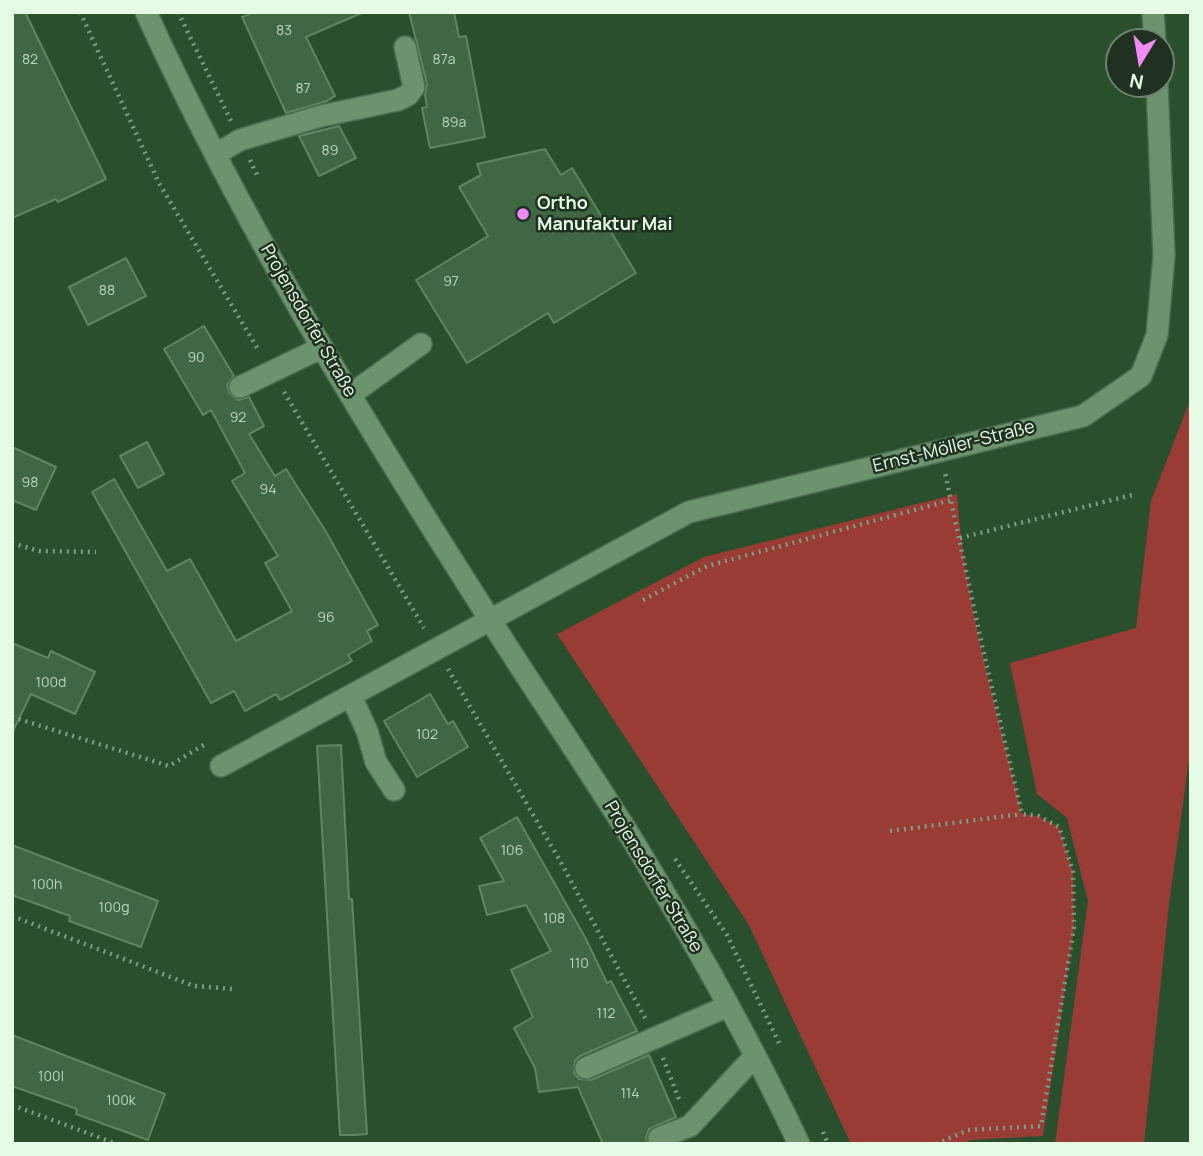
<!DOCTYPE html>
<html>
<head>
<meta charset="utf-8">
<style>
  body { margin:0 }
  #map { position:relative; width:1203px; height:1156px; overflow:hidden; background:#294f2d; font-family:Manrope,sans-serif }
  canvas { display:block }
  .frame { position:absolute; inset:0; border:14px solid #e5fbe6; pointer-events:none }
  .north { position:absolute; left:1105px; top:28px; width:70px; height:70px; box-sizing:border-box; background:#203021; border:2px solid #6f8170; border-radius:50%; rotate:191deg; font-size:19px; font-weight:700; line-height:28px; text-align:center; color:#e5fbe6 }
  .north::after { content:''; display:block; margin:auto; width:24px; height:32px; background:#f18af4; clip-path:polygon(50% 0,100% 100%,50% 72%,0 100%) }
</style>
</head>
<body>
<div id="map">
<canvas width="1203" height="1156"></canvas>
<div class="frame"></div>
<div class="north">N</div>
</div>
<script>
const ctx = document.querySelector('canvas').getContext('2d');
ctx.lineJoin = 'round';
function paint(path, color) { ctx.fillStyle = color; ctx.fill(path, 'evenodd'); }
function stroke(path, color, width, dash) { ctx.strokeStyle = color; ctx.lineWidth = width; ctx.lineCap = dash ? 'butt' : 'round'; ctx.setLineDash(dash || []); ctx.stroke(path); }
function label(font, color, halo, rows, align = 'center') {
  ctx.font = font + ' Manrope,sans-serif'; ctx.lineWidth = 5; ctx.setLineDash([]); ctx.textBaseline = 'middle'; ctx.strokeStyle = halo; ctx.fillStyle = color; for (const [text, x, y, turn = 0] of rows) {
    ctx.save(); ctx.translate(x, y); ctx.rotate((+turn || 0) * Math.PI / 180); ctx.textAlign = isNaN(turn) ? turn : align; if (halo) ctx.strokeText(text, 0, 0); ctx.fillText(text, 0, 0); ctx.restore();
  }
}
paint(new Path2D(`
  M 1191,398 L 1191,746 L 1169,904 L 1144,1144 L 1055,1144 L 1088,901 L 1067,818 L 1037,794 L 1010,663 L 1136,628 L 1151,501 Z
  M 957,494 C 964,602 997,709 1022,814 L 1038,816 L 1059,827 L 1073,872 L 1074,928 L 1043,1136 L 971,1140 L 962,1144 L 851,1144 L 749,925 L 557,634 L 704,557 Z`), '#9a3c36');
const building = new Path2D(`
  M 12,12 L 25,12 L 106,179 L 58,202 L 56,199 L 12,218 Z
  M 255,12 L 364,12 L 306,37 L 335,96 L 327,101 L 286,113 L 242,17 Z
  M 409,12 L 454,12 L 459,37 L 466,36 L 485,137 L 430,148 L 422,108 L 427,107 L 425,95 L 427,84 Z
  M 339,126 L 356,158 L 319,176 L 299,136 Z
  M 545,149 L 561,175 L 572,168 L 636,273 L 554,323 L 548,313 L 467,363 L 416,280 L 488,236 L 459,187 L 481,175 L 477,164 Z
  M 126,258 L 146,296 L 88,325 L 69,287 Z
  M 204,326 L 234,376 L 227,385 L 229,393 L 238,400 L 249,397 L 264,426 L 249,434 L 275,476 L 286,469 L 325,530 L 378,625 L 367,631 L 372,641 L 348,655 L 352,661 L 280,700 L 276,694 L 245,711 L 234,691 L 211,703 L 92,492 L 114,479 L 167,571 L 190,559 L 236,641 L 292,611 L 265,563 L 278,556 L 232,481 L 245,473 L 211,410 L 203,415 L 164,349 Z
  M 147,442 L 164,474 L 138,488 L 120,456 Z
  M 12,447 L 56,467 L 36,510 L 12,500 Z
  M 12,643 L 48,658 L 51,651 L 95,672 L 75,714 L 31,694 L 12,733 Z
  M 430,694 L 448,724 L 453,721 L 468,747 L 417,777 L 384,721 Z
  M 341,745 L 349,899 L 352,899 L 367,1134 L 355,1135 L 340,1135 L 317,746 Z
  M 517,817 L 586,939 L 607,983 L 611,981 L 637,1031 L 580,1056 L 575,1061 L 574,1073 L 579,1079 L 591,1080 L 649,1055 L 676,1117 L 649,1129 L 646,1137 L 647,1144 L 603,1144 L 578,1087 L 539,1092 L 535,1068 L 514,1028 L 533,1017 L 511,970 L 551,951 L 526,905 L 487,915 L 479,886 L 504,881 L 480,838 Z
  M 12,845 L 158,901 L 141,947 L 69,921 L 70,916 L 12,895 Z
  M 12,1035 L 165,1094 L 148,1140 L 76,1114 L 77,1109 L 12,1086 Z`);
paint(building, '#406744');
stroke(building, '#5e8661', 2);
const minor = new Path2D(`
  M 146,12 C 242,224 364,422 489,618 C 537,694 588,768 635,844 C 694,941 751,1041 799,1144
  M 1153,12 L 1155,42
  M 216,154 L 240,140 L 321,116 L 398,100 L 408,95 L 414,87 L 405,47
  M 240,387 L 321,348
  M 350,395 L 421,344
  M 351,696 L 367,731 L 376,762 L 394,790
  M 221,766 L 689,512 L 1083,416 L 1141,376 L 1157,335 L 1164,256 L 1157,84
  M 586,1068 L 728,1006
  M 659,1138 L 690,1126 L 755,1056`);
stroke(minor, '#4a6c4f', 24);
stroke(new Path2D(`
  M 80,12 L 159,183 L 259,351
  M 178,12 L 231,121
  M 250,160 L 258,177
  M 284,392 L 424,628
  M 960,538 L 1132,495
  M 12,543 L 39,551 L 96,552
  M 643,600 L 707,566 L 951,500
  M 448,669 L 559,859 L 645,1018
  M 12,717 L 169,766 L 207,743
  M 890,831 L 1022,814
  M 675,859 L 727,935 L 779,1043
  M 12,916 L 194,986 L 233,989
  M 663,1058 L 680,1102
  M 12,1105 L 117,1144
  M 823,1132 L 828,1144
  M 936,1144 L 968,1130 L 1041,1126 L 1074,928 L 1073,872 L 1059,827 L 1038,816 L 1022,814 L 983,650 L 945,473`), '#7e9d81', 4.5, [2, 5]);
stroke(minor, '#6b936d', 21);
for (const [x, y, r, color] of [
  [523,214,7,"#f18af4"]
]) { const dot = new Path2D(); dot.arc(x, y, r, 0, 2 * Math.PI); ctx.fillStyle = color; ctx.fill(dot); stroke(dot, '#203021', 2.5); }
label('14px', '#bcd6be', null, [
  ["83",284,31],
  ["82",30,60],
  ["87a",444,60],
  ["87",303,89],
  ["89a",454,123],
  ["89",330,151],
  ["97",451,282],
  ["88",107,291],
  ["90",196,358],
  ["92",238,418],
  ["98",30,483],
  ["94",268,490],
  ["96",326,618],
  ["100d",51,683],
  ["102",427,735],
  ["106",512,851],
  ["100h",47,885],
  ["100g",114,908],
  ["108",554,919],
  ["110",579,964],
  ["112",606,1014],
  ["100l",51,1077],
  ["114",630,1094],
  ["100k",121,1101]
]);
label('bold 18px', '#e5fbe6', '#203021', [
  ["Ortho",537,204],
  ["Manufaktur Mai",537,225]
], 'left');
label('18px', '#e5fbe6', '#203021', [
  ["Projensdorfer Straße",308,321,60],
  ["Ernst-Möller-Straße",954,447,-14],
  ["Projensdorfer Straße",653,877,59]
]);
</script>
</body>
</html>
